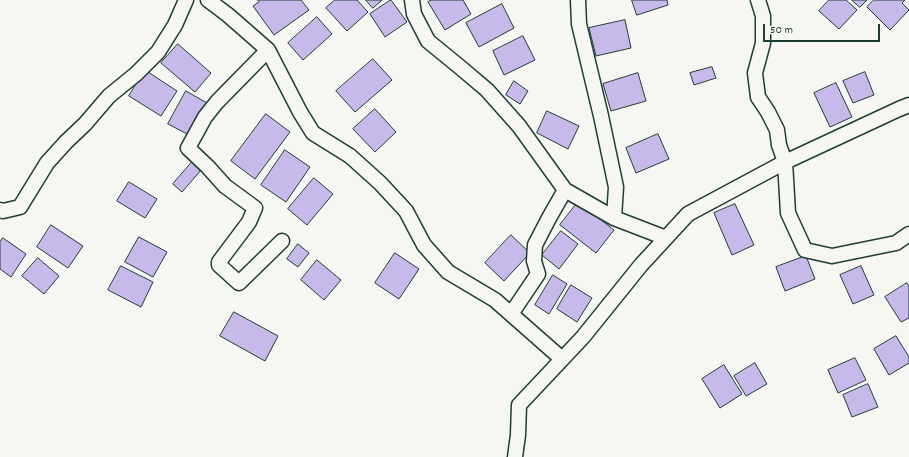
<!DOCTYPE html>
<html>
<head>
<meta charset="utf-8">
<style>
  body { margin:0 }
  #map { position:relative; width:909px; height:457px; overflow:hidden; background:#f6f6f2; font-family:Dekko,sans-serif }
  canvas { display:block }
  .scale { position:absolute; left:763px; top:24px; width:117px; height:18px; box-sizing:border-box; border:2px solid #1f3d34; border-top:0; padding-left:5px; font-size:12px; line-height:14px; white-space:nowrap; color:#1f3d34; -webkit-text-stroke:3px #f6f6f2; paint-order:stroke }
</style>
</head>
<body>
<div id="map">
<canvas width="909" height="457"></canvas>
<div class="scale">50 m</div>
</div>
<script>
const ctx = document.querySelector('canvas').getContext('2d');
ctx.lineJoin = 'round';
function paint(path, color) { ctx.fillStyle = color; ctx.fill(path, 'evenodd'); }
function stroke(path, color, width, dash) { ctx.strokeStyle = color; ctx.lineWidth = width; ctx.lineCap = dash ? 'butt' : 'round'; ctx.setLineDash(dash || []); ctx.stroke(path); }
const building = new Path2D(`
  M 258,0 L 301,0 L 309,10 L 274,35 L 253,6 L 259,2 Z
  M 335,0 L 357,0 L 368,12 L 347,31 L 326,8 Z
  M 366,0 L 382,0 L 373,8 Z
  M 391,0 L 407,22 L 385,37 L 370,14 Z
  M 432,0 L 463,0 L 471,14 L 445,30 L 428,2 Z
  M 632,0 L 667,0 L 668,5 L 637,15 Z
  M 829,0 L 846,0 L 857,10 L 839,29 L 819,11 Z
  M 852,0 L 867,0 L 860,7 Z
  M 874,0 L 905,0 L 902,3 L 909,10 L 890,30 L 867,7 Z
  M 502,4 L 514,28 L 479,47 L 466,23 Z
  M 317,17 L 332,34 L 303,60 L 288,43 Z
  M 625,20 L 631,48 L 596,56 L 589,28 Z
  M 523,36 L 535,60 L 504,75 L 493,51 Z
  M 178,44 L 211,73 L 195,92 L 161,63 Z
  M 373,59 L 392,80 L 355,112 L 336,91 Z
  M 712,67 L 716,78 L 694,85 L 690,73 Z
  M 145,70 L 177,91 L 161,116 L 129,96 Z
  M 865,72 L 874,95 L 853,103 L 843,81 Z
  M 638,73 L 646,101 L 611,111 L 603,84 Z
  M 514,81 L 528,91 L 520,104 L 506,95 Z
  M 836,83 L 852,117 L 830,127 L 814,93 Z
  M 186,91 L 207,103 L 189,135 L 168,124 Z
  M 375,109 L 396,132 L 375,152 L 353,129 Z
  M 547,111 L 579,126 L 568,149 L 537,133 Z
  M 266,114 L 290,132 L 255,179 L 231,161 Z
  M 658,134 L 669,159 L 636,173 L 626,148 Z
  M 285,150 L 310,167 L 286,202 L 261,185 Z
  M 193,161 L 202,169 L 182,192 L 173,184 Z
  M 314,178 L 333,194 L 307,225 L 288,209 Z
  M 129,182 L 157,199 L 145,218 L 117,201 Z
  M 578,202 L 614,230 L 596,253 L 560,225 Z
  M 735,204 L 754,245 L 732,255 L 714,213 Z
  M 51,225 L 83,246 L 68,268 L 37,247 Z
  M 561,231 L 578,244 L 559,269 L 542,255 Z
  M 511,235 L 530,253 L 504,281 L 485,263 Z
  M 139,237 L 167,252 L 153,277 L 125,262 Z
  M 3,238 L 26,254 L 11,277 L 0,269 L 0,242 Z
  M 298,244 L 309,253 L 298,267 L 287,259 Z
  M 395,253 L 419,269 L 399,299 L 375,283 Z
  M 806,256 L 815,279 L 785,291 L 776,267 Z
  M 38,258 L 59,276 L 44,294 L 22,276 Z
  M 317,260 L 341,280 L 324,300 L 301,280 Z
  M 121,266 L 153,282 L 141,307 L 108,290 Z
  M 861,266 L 874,295 L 853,304 L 840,275 Z
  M 553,275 L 567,284 L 549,314 L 535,305 Z
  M 907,283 L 909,286 L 909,318 L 901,322 L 885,297 Z
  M 571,285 L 592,298 L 577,322 L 557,309 Z
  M 234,312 L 278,336 L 265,361 L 220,336 Z
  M 896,336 L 909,357 L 909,363 L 889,375 L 874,349 Z
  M 855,358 L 866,380 L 838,393 L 828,370 Z
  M 755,363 L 767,384 L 746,396 L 734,376 Z
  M 724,365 L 742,394 L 720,408 L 702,379 Z
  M 868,384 L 878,407 L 852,417 L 843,395 Z`);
paint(building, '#c7baeb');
stroke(building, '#1f3d34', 1);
const street = new Path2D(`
  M 208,0 L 228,15 L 268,50 L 300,112 L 313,133 L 350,156 L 380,183 L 406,211 L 424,245 L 448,272 L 495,300 L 562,359
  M 412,0 L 414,14 L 428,41 L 461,68 L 487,90 L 519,126 L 565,190 L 614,218 L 666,238
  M 578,0 L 579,24 L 601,116 L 616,187 L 614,218
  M 758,0 L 763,16 L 763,43 L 755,73 L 758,97 L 768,112 L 777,130 L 779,145 L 785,162 L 788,213 L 805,250 L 832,256 L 896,243 L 909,234
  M 268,50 L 217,102 L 205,117 L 188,148 L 208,167 L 225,186 L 255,208 L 249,222 L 219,262 L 219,265 L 239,283 L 282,241
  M 0,210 L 3,211 L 20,207 L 47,163 L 66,142 L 85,124 L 109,96 L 136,74 L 158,52 L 175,25 L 186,0
  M 511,314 L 538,274 L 534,261 L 535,245 L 549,218 L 565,190
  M 515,457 L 518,435 L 519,405 L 583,337 L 641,265 L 688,214 L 785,162 L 899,109 L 909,105`);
stroke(street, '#1f3d34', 17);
stroke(street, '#f6f6f2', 14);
</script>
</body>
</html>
